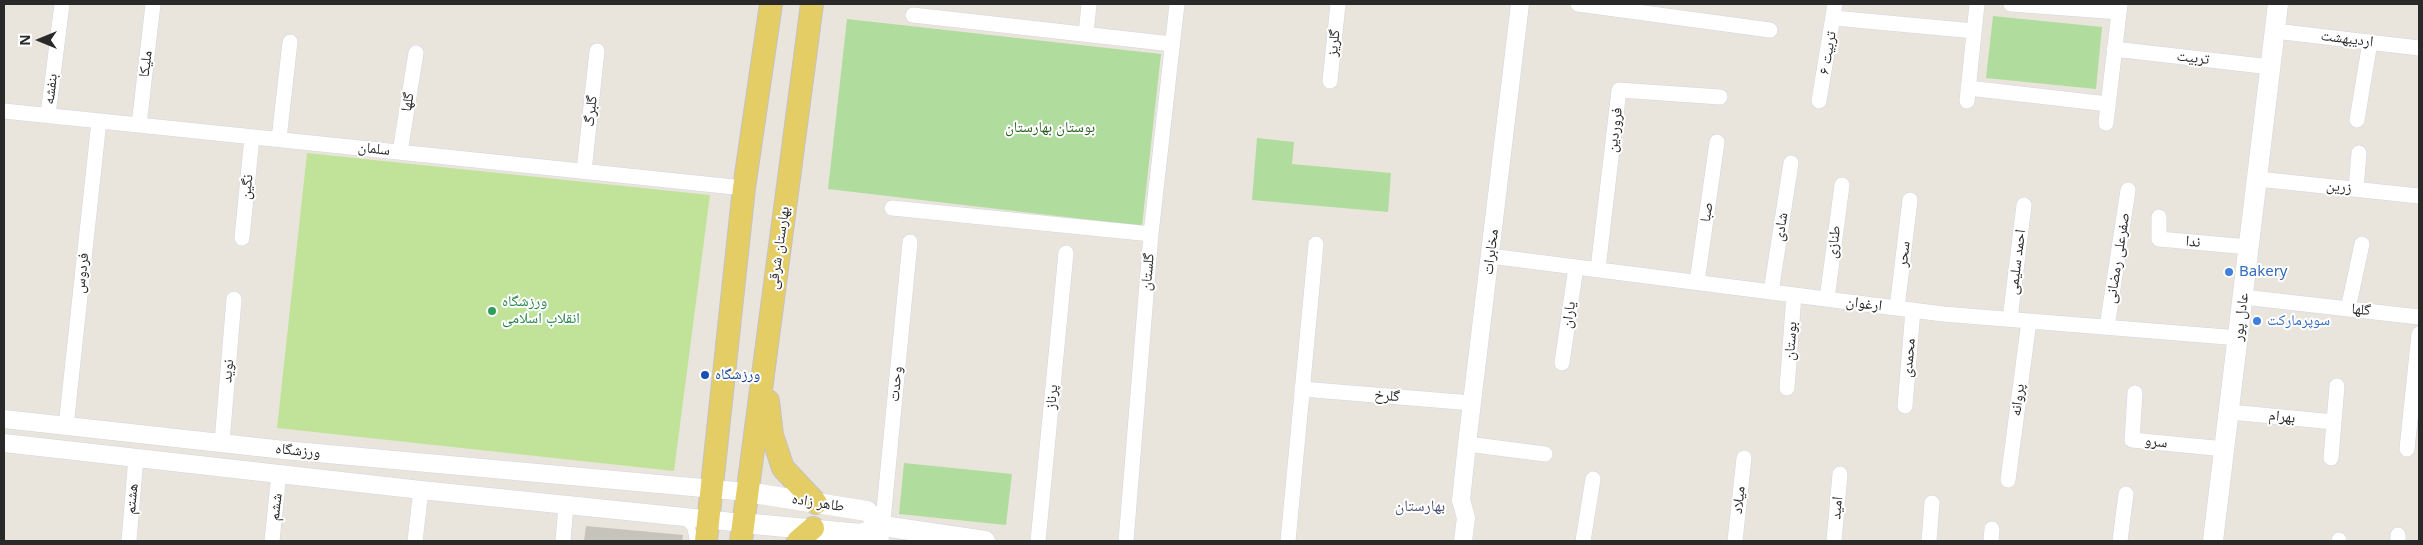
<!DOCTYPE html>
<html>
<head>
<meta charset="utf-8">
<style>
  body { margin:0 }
  #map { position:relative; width:2423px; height:545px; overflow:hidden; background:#eae5dc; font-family:"Noto Sans",sans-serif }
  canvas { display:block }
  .frame { position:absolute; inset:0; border:5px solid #292929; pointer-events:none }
  .north { position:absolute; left:15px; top:15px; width:50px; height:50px; -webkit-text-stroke:4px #fff; paint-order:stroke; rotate:270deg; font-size:14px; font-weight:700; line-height:20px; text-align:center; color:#292929 }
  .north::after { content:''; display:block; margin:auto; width:18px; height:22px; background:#292929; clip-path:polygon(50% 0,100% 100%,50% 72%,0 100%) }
</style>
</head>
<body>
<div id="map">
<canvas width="2423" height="545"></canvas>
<div class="frame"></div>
<div class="north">N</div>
</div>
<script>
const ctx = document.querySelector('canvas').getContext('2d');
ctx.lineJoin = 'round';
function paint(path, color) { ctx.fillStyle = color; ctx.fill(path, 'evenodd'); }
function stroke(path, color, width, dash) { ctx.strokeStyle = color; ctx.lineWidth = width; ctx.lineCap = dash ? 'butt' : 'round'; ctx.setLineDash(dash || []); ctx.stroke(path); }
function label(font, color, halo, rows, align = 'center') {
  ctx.font = font + ' "Noto Sans","Noto Naskh Arabic",sans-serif'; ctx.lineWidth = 4; ctx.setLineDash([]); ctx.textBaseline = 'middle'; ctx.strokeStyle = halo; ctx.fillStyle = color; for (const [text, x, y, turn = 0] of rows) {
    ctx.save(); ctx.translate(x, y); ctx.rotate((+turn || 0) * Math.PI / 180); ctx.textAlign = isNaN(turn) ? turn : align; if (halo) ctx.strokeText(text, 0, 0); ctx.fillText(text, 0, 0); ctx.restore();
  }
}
paint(new Path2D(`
  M 1993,16 L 2102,27 L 2096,89 L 1986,78 Z
  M 847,19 L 1161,54 L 1142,226 L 828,189 Z
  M 1257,138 L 1294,142 L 1292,164 L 1391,173 L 1388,212 L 1252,200 Z
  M 904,463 L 1012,474 L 1006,525 L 899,514 Z`), '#b0dd9d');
paint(new Path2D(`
  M 307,153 L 710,195 L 674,471 L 277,428 Z`), '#c1e399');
paint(new Path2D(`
  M 586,526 L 683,535 L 682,541 L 584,541 Z`), '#c6c3bb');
const service = new Path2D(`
  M 684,521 L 691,527 L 694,541`);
const minor = new Path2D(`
  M 1578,4 L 1770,30
  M 2011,4 L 2119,12
  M 913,15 L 1172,44
  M 1834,18 L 1974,31
  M 2275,31 L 2419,48
  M 1086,34 L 1089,4
  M 2114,49 L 2271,67
  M 1330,81 L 1338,4
  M 1968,88 L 2108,104
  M 1819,101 L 1835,4
  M 1967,101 L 1977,4
  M 4,111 L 744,188
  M 48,115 L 62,4
  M 2357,120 L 2370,42
  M 2106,123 L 2120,4
  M 139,125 L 153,4
  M 279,139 L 290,42
  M 400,152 L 416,53
  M 584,171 L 597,51
  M 2258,179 L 2419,196
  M 2356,189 L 2359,153
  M 892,208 L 1151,234
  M 2159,217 L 2159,239 L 2249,247
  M 242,238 L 252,137
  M 1490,256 L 1943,314 L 2239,338
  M 1598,269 L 1619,90 L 1720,97
  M 1697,282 L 1717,142
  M 1771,292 L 1791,163
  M 2243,297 L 2419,317
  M 1827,299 L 1842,185
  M 1897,308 L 1910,200
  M 2348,309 L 2362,244
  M 2010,319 L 2024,205
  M 2107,327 L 2128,190
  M 1562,363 L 1576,267
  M 1787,388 L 1794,295
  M 1302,389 L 1472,403
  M 2135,393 L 2132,440 L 2225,449
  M 1905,406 L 1913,310
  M 2230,412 L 2334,422
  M 66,426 L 99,121
  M 222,442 L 234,299
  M 1467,444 L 1545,454
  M 2407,449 L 2419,334
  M 2331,458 L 2337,386
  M 2008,480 L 2029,321
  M 129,541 L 136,457
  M 272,541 L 279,473
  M 415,541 L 421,490
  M 563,541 L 566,505
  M 881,541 L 910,242
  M 1038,541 L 1066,253
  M 1126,541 L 1151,234 L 1177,4
  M 1288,541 L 1316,244
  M 1583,541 L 1593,479
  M 1735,541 L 1744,458
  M 1834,541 L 1840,474
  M 1929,541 L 1932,503
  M 1991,541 L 1992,529
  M 2120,541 L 2126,494
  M 2339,541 L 2339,540
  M 2398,541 L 2398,535`);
const tertiary = new Path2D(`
  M 4,419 L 284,450 L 747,492
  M 4,443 L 421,490 L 743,523
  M 1463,541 L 1466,518 L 1461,500 L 1467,444 L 1520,4`);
const secondary = new Path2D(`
  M 747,492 L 867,511 L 883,526
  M 743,523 L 861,534 L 883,526 L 985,541
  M 2213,541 L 2278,4`);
const primary = new Path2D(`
  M 768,401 L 772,435 L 783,468 L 816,503
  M 706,541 L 744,188 L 771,4
  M 741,541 L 812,4
  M 798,541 L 813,528`);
stroke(service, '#d2d4e1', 9);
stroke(minor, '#d2d4e1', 16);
stroke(tertiary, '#d2d4e1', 19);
stroke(secondary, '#d2d4e1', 21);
stroke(primary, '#c3c3c3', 24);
stroke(service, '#fff', 8);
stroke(minor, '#fff', 15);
stroke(tertiary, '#fff', 18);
stroke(secondary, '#fff', 20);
stroke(primary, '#e5cd66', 22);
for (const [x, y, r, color] of [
  [2229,272,5,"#3f7fe0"],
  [492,311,5,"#2e9e5b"],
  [2257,321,5,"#3f7fe0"],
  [705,375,5,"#1a4fb4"]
]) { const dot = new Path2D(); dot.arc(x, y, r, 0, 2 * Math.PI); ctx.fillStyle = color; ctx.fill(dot); stroke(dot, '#fff', 2); }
label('15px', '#292929', '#fff', [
  ["اردیبهشت",2347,39,7],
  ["گلریز",1334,43,-84],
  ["تربیت ۶",1828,53,-80],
  ["تربیت",2193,58,6],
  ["ملیکا",146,64,-83],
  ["بنفشه",51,89,-83],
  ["گلها",408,102,-81],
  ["گلبرگ",591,111,-84],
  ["فروردین",1615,130,-83],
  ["سلمان",374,149,6],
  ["نگین",247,187,-84],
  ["زرین",2339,187,6],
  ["صبا",1707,212,-82],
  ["شادی",1781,227,-81],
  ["طنازی",1834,242,-83],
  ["ندا",2193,242,5],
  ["بهارستان شرقی",779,248,-82],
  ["مخابرات",1491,252,-83],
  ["سحر",1904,254,-83],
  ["صفرعلی رمضانی",2118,258,-81],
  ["احمد سلیمی",2017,262,-83],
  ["گلستان",1148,272,-85],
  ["فردوس",82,273,-84],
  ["ارغوان",1864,304,7],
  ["گلها",2361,310,6],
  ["یاران",1569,315,-82],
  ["عادل پور",2241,317,-83],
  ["بوستان",1791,341,-86],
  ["محمدی",1909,358,-85],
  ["نوید",228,371,-85],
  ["وحدت",896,384,-85],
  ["گلرخ",1387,396,5],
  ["پرناز",1052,397,-85],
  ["پروانه",2018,400,-83],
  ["بهرام",2282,417,6],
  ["سرو",2156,442,6],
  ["ورزشگاه",298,451,6],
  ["هشتم",132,499,-85],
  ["میلاد",1739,500,-84],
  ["طاهر زاده",818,503,9],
  ["ششم",276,507,-84],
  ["امید",1837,508,-85]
]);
label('15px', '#2a601f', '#fff', [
  ["بوستان بهارستان",1050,128]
]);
label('15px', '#366cbe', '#fff', [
  ["Bakery",2239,272],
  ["سوپرمارکت",2267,321]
], 'left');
label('15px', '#27864d', '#fff', [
  ["ورزشگاه",502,302],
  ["انقلاب اسلامی",502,319]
], 'left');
label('15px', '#164399', '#fff', [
  ["ورزشگاه",715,375]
], 'left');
label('16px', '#4d5376', '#fff', [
  ["بهارستان",1420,506]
]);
</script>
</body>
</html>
